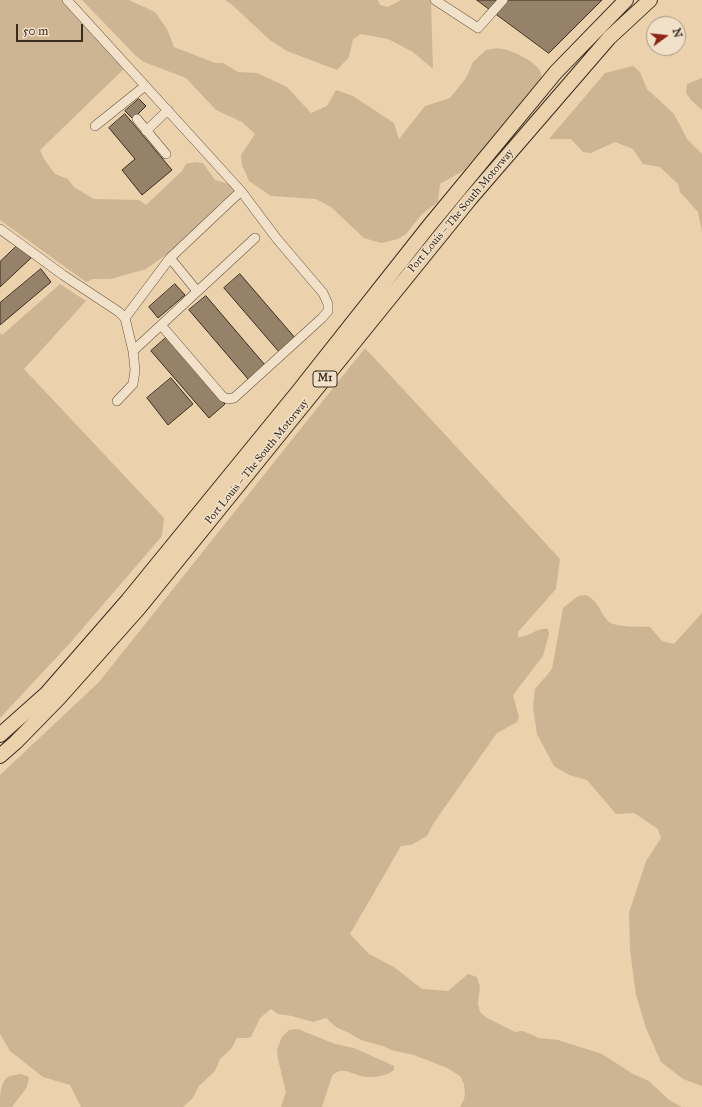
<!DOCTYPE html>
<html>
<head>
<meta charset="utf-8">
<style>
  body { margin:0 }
  #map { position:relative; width:702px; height:1107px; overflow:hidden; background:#ebd1ac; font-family:"IM FELL Great Primer",serif }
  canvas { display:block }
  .north { position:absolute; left:646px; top:16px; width:40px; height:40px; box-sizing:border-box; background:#f2e1c9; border:1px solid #a89985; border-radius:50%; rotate:75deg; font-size:11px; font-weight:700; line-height:16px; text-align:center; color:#392d20 }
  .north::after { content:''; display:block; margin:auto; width:14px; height:18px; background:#8f2418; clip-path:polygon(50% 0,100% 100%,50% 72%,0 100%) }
  .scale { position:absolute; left:16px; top:24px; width:67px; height:18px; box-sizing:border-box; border:2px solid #392d20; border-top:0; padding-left:5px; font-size:12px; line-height:14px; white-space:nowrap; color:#392d20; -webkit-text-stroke:3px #f2e1c9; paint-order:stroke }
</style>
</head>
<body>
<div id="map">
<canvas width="702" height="1107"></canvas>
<div class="north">N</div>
<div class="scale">50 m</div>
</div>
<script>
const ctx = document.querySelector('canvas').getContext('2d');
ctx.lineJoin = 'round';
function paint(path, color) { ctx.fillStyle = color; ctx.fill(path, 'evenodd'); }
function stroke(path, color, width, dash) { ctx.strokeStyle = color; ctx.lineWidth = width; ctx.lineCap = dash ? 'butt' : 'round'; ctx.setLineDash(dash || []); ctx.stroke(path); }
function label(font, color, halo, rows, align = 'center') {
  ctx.font = font + ' "IM FELL Great Primer",serif'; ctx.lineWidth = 3; ctx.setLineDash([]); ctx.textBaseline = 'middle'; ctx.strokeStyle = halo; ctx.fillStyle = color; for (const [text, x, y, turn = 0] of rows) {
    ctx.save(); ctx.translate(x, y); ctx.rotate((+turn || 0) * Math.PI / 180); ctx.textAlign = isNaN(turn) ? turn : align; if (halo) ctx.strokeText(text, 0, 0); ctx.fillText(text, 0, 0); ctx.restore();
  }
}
paint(new Path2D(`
  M 0,0 L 68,0 L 128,65 L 40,150 L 44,159 L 55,174 L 68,179 L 74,187 L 94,199 L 139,200 L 146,205 L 182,171 L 186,164 L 195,162 L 203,163 L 215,180 L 232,185 L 236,194 L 221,202 L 190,238 L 146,269 L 111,279 L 93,279 L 86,282 L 0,220 Z
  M 82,0 L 129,0 L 155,12 L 167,29 L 174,47 L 215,63 L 223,63 L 238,72 L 257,73 L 270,79 L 287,87 L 311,113 L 327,106 L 336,90 L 353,96 L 394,123 L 399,139 L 425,106 L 450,98 L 466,78 L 473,62 L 486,50 C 491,49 497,48 502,49 C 512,50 536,62 540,71 C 543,77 540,84 538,89 L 463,171 L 440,184 L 438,202 L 422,214 L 406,234 L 398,239 L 381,243 L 364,238 L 331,207 L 316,199 L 271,196 L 249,181 L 242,165 L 241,155 L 255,134 L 242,122 L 216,110 L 186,78 L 144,62 L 136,56 Z
  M 225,0 L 378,0 L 380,5 L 388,7 L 401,0 L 431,0 L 433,69 L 413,52 L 388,39 L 361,34 L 353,39 L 349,57 L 337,70 L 287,51 L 271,41 L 230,3 Z
  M 633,66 L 640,72 L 647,89 L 674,114 L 687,139 L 702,154 L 702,232 L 698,212 L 680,192 L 678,184 L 660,167 L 643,164 L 633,149 L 615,142 L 591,153 L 583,152 L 571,139 L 549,139 L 605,73 Z
  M 702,78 L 702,110 L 691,100 L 686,93 L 687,84 Z
  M 60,284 L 86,301 L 24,369 L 164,518 L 162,536 L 71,642 L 0,718 L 0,333 L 2,335 Z
  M 365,348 L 560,559 L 556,589 L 518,632 L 518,637 C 529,637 538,627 548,629 L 549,634 L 543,656 L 513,695 L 519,717 L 517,722 L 497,733 L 433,824 L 427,836 L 411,845 L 401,846 L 350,934 L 369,954 L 394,967 L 422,989 L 448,991 L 468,974 L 477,977 L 480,986 L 478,1004 L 480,1012 L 487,1018 L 515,1032 L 523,1031 L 539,1038 L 558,1040 L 602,1054 L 633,1074 L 649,1081 L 669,1100 L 682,1107 L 460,1107 L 464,1099 L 465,1094 L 464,1084 L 460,1076 L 447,1068 L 414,1055 L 391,1050 L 383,1046 L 361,1040 L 349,1033 L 336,1027 L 326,1018 L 313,1022 L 292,1016 L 278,1014 L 271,1009 L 260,1018 L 251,1037 L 247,1038 L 237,1038 L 231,1049 L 220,1059 L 215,1071 L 199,1086 L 192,1099 L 183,1107 L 81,1107 L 70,1085 L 43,1077 L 10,1051 L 0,1034 L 0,775 L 99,682 Z
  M 586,595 C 600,603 599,611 608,621 C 615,628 640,626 650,627 L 662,641 L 674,644 L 702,613 L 702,1086 L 683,1079 L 661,1062 L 646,1028 L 636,995 L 630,950 L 629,913 L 646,861 L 661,838 L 658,829 L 634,813 L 616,814 L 587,780 L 569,775 L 554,766 L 537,734 L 533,707 L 535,689 L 552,669 L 563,608 L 578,596 Z
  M 298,1029 L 335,1044 L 354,1048 L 394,1066 L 394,1070 C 388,1076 369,1079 361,1076 C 350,1073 341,1066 332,1076 L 322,1107 L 281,1107 L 286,1092 L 278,1059 L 277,1049 L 282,1037 L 289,1030 Z
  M 21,1074 L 29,1077 L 27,1087 L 12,1107 L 0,1107 C 0,1098 0,1082 8,1077 C 12,1075 17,1075 21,1074 Z`), '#cdb594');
const building = new Path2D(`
  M 477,0 L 602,0 L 549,53 Z
  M 139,99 L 146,106 L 133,119 L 125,111 Z
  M 125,114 L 172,170 L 142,195 L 122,170 L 135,159 L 109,128 Z
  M 19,244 L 31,258 L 0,287 L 0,262 Z
  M 41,269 L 51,282 L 0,325 L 0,303 Z
  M 240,274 L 296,339 L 280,353 L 224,288 Z
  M 175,284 L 185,295 L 158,318 L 149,307 Z
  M 206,296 L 265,365 L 248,379 L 189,310 Z
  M 168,336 L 225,404 L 209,418 L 151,351 Z
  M 171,378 L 193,404 L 168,425 L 147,398 Z`);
paint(building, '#968269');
stroke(building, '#392d20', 1);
const minor = new Path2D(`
  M 67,0 L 241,191 L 277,239 L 323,293 L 328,304 L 328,311 L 322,318 L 234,398 L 228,399 L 223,397 L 161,325
  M 435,0 L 478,28 L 503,0
  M 137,119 L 166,154
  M 95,126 L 145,86
  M 146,131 L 168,110
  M 0,229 L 63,275 L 119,312 L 125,318 L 133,351 L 135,370 L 133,384 L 117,401
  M 170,258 L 197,291
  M 125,318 L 170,258 L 241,191
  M 133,351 L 255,238`);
const highway = new Path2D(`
  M 0,735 L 46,694 L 128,600 L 297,393 L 429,226 L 556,72 L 626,0
  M 0,756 L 16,742 L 59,698 L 139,608 L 470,199 L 609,38 L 650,0`);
stroke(minor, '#665643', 10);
stroke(highway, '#392d20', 16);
stroke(minor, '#f2e1c9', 9);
stroke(highway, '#ebd1ac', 14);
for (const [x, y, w] of [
  [325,379,24]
]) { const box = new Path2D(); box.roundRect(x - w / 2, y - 8, w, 16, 3); ctx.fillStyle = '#f2e1c9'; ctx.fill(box); stroke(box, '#392d20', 1); }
label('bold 10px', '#392d20', null, [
  ["M1",325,379]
]);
label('11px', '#392d20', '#f2e1c9', [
  ["Port Louis – The South Motorway",461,211,-50],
  ["Port Louis – The South Motorway",257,462,-51]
]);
</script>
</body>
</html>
